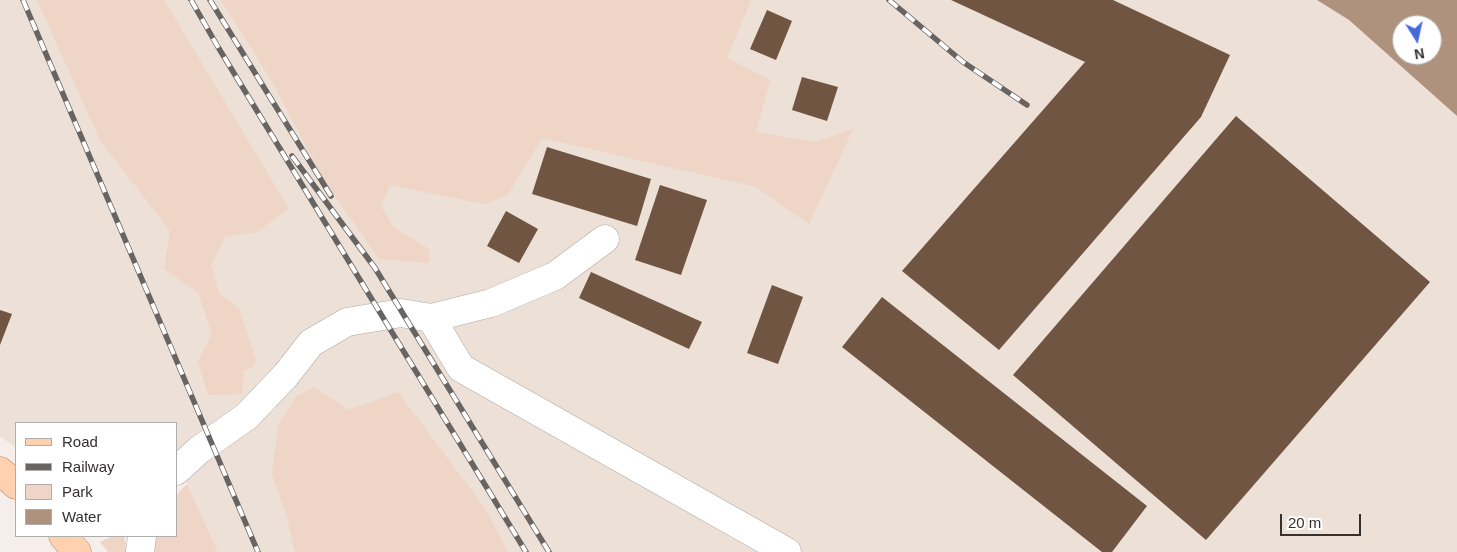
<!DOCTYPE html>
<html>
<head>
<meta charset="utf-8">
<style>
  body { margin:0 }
  #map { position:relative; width:1457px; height:552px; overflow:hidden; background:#f5eeea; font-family:Arial,sans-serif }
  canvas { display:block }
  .legend { position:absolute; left:15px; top:422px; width:162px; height:115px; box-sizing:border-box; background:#fff; border:1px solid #aeadac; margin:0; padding:6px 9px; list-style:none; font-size:15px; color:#343130 }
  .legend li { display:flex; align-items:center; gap:10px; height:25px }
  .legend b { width:25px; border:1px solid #aeadac }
  .north { position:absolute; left:1392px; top:15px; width:50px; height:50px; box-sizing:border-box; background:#fff; border:1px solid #aeadac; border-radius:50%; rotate:170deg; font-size:14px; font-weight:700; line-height:20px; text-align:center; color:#343130 }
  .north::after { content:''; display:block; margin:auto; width:18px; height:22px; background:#4369db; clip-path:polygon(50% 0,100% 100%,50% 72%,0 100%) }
  .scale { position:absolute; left:1280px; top:514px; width:81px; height:22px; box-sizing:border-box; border:2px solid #343130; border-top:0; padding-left:6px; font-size:15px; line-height:18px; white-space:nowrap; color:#343130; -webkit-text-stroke:4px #fff; paint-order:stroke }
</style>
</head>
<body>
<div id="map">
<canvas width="1457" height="552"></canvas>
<ul class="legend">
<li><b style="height:6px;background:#ffd1b0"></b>Road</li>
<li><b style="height:6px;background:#686462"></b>Railway</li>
<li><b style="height:14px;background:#eed5c5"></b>Park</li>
<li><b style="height:14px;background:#af927d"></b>Water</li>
</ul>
<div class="north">N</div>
<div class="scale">20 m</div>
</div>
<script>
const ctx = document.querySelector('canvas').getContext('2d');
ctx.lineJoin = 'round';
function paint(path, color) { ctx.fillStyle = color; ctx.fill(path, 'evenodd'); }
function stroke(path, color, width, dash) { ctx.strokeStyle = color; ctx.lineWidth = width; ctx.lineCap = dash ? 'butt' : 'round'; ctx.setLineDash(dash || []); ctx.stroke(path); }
paint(new Path2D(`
  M 0,0 L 1317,0 L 1349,20 L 1457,116 L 1457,552 L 218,552 L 176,460 L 176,423 L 16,423 L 16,448 L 0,436 Z`), '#ede0d7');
paint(new Path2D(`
  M 37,0 L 164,0 L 289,209 L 256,232 L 225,237 L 211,265 L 219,294 L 239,308 L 256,361 L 252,368 L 244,370 L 242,394 L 208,395 L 198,361 L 212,334 L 198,292 L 164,269 L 170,231 L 100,140 Z
  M 221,0 L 751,0 L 727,58 L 770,80 L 756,132 L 815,142 L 853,129 L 809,224 L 756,187 L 542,138 L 507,196 L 484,204 L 390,185 L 381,206 L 393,227 L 429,249 L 429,263 L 379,259 L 324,180 L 270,78 Z
  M 314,387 L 349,410 L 398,392 L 484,507 L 508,552 L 295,552 L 287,517 L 272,474 L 278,425 L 296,397 Z
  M 187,484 L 218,552 L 152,552 L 153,536 L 176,536 L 176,495 Z
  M 112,536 L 124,536 L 127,552 L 108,552 L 100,542 Z`), '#eed5c5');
paint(new Path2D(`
  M 1317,0 L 1457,0 L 1457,116 L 1349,20 ZM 1402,25 L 1432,25 L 1432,55 L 1402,55 Z`), '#af927d');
paint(new Path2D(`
  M 951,0 L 1113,0 L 1230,55 L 1201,117 L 999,350 L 902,271 L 1085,62 Z
  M 767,10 L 792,21 L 776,60 L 750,49 Z
  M 802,77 L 838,87 L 827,121 L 792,110 Z
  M 1236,116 L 1430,282 L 1206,540 L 1013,375 Z
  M 547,147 L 651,179 L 637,226 L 532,194 Z
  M 660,185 L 707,200 L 681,275 L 635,260 Z
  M 506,211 L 538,229 L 519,263 L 487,246 Z
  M 591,272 L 702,322 L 689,349 L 579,298 Z
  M 772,285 L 803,297 L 778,364 L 747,353 Z
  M 882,297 L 1147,506 L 1112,552 L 1102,552 L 842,347 Z
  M 0,310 L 12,314 L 0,345 Z`), '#6f5542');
const minor = new Path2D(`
  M 431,318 L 461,368 L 787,552
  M 176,471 L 199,450 L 247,416 L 286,375 L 311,343 L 347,322 L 401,313 L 431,318 L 491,303 L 555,276 L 605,239
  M 140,552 L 142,536`);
const major = new Path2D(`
  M 0,471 L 16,485
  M 63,536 L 77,552`);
stroke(minor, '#b0aaa6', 29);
stroke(major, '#b88661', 29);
stroke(minor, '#fff', 28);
stroke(major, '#ffd1b0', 28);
const rail = new Path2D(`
  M 23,0 L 258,552
  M 191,0 L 218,47 L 526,552
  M 210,0 L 331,196
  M 889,0 L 963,62 L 1027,105
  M 292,156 L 375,268 L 549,552`);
stroke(rail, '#686462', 5.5);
stroke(rail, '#fff', 4, [11]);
</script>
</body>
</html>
